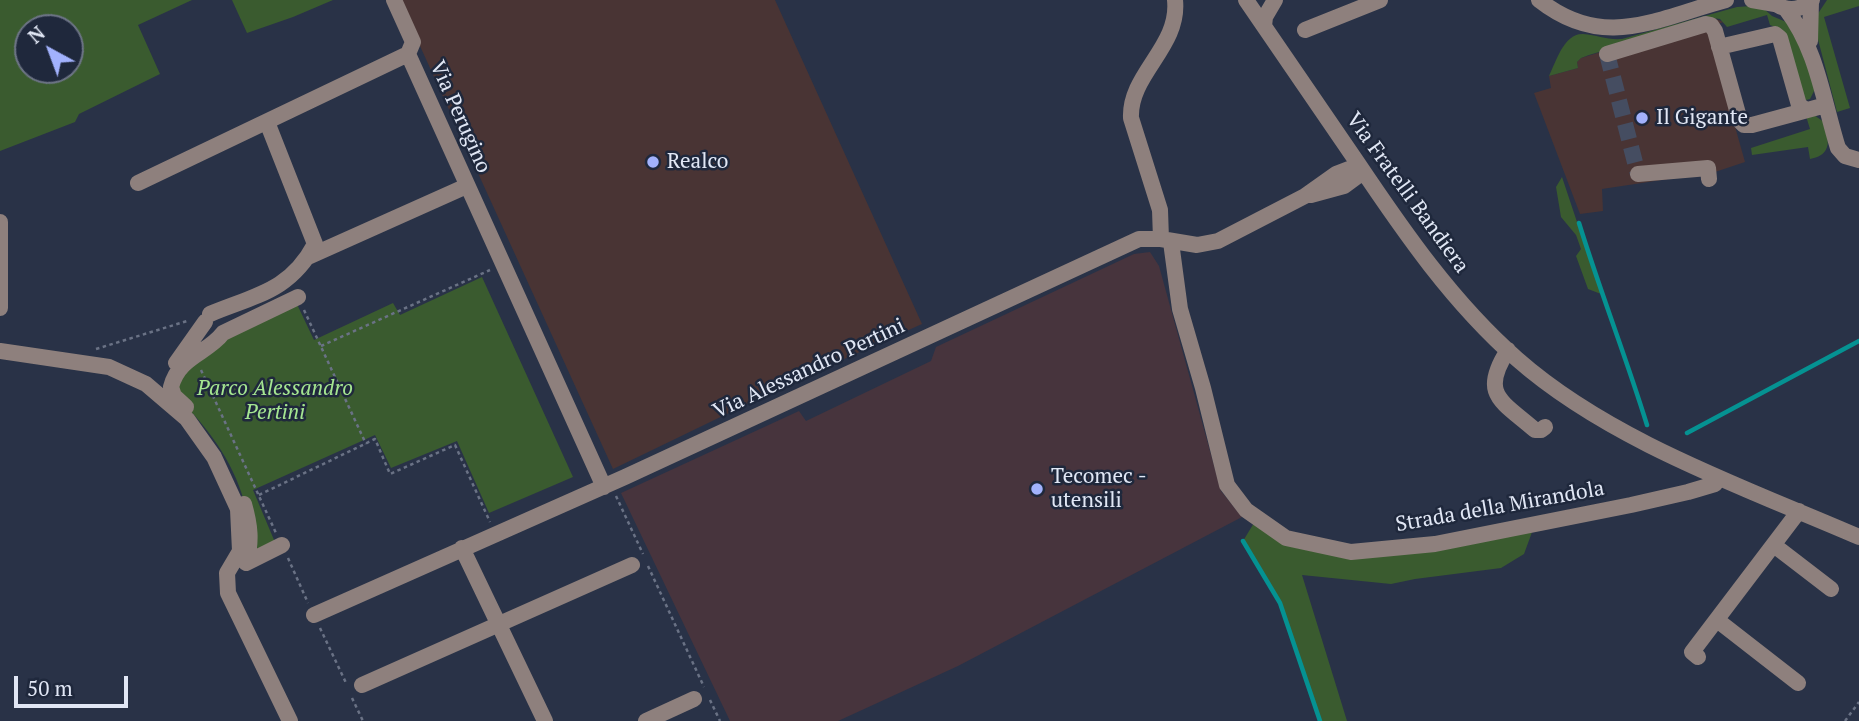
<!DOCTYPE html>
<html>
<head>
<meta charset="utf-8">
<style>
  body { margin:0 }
  #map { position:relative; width:1859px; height:721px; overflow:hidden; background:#293247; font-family:"PT Serif",serif }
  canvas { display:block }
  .north { position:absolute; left:14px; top:14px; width:70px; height:70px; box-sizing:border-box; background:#1f283c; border:2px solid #6d7486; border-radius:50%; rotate:319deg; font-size:19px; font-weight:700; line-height:28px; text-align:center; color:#e1e7f5 }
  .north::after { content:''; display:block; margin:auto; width:24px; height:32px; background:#a2b2fd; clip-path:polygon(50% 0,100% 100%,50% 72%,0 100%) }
  .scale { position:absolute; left:14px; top:676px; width:114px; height:32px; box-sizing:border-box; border:4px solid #e1e7f5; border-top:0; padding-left:9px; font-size:21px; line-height:24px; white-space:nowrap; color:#e1e7f5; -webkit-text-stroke:5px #1f283c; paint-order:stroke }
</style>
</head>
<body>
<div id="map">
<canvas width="1859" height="721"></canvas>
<div class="north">N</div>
<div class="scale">50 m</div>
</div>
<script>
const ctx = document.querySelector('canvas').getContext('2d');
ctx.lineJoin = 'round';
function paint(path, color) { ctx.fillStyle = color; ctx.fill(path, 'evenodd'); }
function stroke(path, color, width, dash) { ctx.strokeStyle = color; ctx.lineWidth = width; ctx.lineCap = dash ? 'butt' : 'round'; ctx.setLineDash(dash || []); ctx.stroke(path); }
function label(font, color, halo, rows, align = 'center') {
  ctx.font = font + ' "PT Serif",serif'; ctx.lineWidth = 5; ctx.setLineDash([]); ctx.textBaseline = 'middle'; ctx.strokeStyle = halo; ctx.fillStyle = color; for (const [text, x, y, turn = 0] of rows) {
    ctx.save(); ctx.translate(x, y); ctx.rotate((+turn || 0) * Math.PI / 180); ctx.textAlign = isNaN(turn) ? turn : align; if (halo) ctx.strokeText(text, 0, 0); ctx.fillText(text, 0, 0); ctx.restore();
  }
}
paint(new Path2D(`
  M 399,0 L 775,0 L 922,324 L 795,381 L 613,469 Z
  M 1713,18 L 1724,22 L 1707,27 L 1745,162 L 1715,172 L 1602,189 L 1603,211 L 1580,214 L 1534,93 L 1551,88 L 1549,76 L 1578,68 L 1577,62 L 1581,58 Z`), '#493434');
paint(new Path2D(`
  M 1150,252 L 1159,266 L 1221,491 L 1242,517 L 958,666 L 838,721 L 730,721 L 621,493 L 799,411 L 806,421 L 931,361 L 936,347 L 1134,254 Z`), '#47343d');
paint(new Path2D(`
  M 0,0 L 192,0 L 138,25 L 160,74 L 79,114 L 75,122 L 0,151 ZM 28,28 L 70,28 L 70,70 L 28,70 Z
  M 232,0 L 333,0 L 293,17 L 247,33 Z
  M 1827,0 L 1859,0 L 1859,6 L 1824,17 L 1850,108 L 1837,112 L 1815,28 L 1815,18 Z
  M 1752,6 L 1763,8 L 1772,16 L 1791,24 L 1799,32 L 1815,89 L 1810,99 L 1802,101 L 1780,29 L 1770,25 L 1767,15 L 1727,27 L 1720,19 L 1713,18 L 1589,55 L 1581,58 L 1577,62 L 1578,68 L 1549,76 C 1556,62 1564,33 1583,34 C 1598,35 1606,40 1622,39 L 1737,7 Z
  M 1814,115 L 1824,122 C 1829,139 1833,155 1810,159 L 1808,147 L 1752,155 L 1751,148 L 1810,129 L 1806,116 Z
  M 1562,177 L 1601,294 L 1588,289 L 1576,256 L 1581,249 L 1576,235 L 1561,217 L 1556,187 Z
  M 482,277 L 573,477 L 489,513 L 457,441 L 391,468 L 375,435 L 253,490 L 277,547 L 247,562 C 246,543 249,519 244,501 C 233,461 206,424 175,396 L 177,377 L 226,334 L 295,300 L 314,340 L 393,303 L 400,315 Z
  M 1257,518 L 1286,538 L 1351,552 L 1535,524 L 1524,554 L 1501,568 L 1415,579 L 1391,584 L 1302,575 L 1347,721 L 1320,721 L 1280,603 L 1243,541 Z`), '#3a5b2f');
stroke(new Path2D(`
  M 1579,223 C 1600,291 1626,357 1647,425
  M 1687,433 L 1859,341
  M 1243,541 L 1280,603 L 1320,721`), '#059292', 4.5);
stroke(new Path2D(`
  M 1607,54 L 1638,174`), '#454d61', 16, [16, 8]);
stroke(new Path2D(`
  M 304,310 L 366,444
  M 321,346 L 490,270
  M 96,349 L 187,321
  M 201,370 L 276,533
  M 259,495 L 375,439 L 390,474 L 455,445 L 490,522
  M 616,496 L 643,554
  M 288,558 L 308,603
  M 648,566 L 704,687
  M 320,628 L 347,685
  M 352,698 L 363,721
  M 710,700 L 720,721
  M 1845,721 L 1859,702`), '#6a7285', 2.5, [3.5, 3.5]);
stroke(new Path2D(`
  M 394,0 L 413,42 L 408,54
  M 1246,0 C 1283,54 1320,108 1357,162 C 1404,232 1453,303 1517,359 C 1610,441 1746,488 1859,537
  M 1539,0 C 1604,51 1655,19 1726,0
  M 1752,0 L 1775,4
  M 1771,0 C 1784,12 1799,12 1812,0
  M 1786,9 C 1817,49 1823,100 1838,148 L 1845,156 L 1859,160
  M 1264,26 L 1265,17 L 1275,0
  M 1305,30 L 1380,0
  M 1810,41 L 1811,1
  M 1719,47 L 1775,34 L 1780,38 L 1799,105 L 1806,110
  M 1607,54 L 1706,24 L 1711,25 L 1715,31 L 1740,121 L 1744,125 L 1752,125 L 1826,105
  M 1638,174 L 1708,168 L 1709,179
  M 138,183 L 408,54 L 604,487
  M 1311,195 L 1344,186 L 1363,172
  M 0,222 L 0,308
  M 1161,239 L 1160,210 L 1131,118 C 1129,74 1180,47 1175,0
  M 1171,242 L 1180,309 L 1203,388 L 1227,485 L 1246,510 L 1286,538 L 1351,552 L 1435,544 L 1631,505 L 1688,492 L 1715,484
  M 308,257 L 460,189
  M 210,314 C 256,295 290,291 315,244 L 267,122
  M 1508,350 C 1479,395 1502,401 1535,430 L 1541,430 L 1545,427
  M 0,351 L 109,367 L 146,384 L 187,419 L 214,457 L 238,509 L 240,551 L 227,573 L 228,593 L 290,721
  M 176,363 L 205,322
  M 186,407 L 174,396 L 171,387 C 179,356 207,354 223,333 L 298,297
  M 244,504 C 250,525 252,541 246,563 L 282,545
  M 1775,546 L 1831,589
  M 462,548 L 545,721
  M 314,615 L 625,477 L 1139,239 L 1161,239 L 1197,245 L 1218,241 L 1305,196 L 1336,174 L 1349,169 L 1363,172
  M 1717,620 L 1798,683
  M 1698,657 L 1692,652 L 1799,511
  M 362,685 L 632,565
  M 646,721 L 694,699`), '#8e807d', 16);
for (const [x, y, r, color] of [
  [1642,118,7,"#a2b2fd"],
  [653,162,7,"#a2b2fd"],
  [1037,489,7,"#a2b2fd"]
]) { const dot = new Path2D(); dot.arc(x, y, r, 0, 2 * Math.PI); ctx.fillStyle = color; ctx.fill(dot); stroke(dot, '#1f283c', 2.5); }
label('21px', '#e1e7f5', '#1f283c', [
  ["Via Perugino",460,117,66],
  ["Via Fratelli Bandiera",1407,193,54],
  ["Via Alessandro Pertini",809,369,-25],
  ["Strada della Mirandola",1500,507,-10]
]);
label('21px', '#e1e7f5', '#1f283c', [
  ["Il Gigante",1656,118],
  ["Realco",667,162],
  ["Tecomec -",1051,477],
  ["utensili",1051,501]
], 'left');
label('italic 21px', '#a5e691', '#1f283c', [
  ["Parco Alessandro",275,389],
  ["Pertini",275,413]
]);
</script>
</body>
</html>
